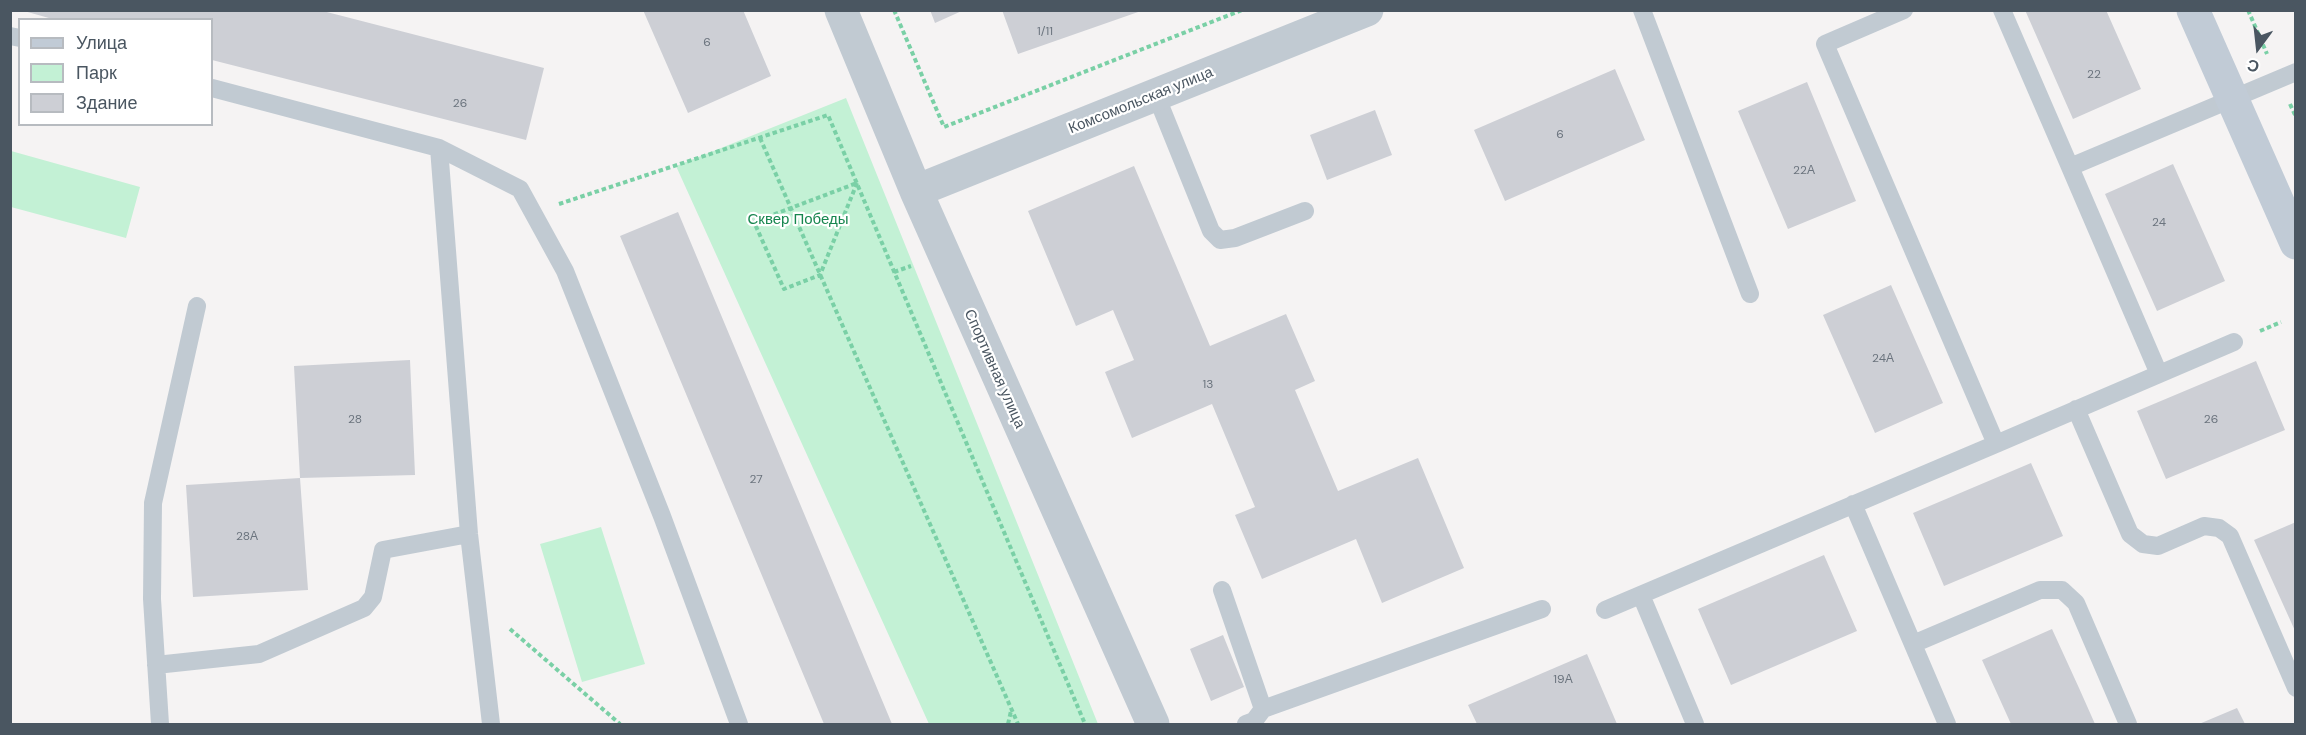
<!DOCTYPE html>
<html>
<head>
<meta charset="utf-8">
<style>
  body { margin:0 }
  #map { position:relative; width:2306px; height:735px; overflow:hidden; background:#f5f3f3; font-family:"DM Sans",sans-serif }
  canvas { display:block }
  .frame { position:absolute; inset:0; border:12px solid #4a5661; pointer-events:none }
  .legend { position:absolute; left:18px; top:18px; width:195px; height:108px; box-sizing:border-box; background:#fff; border:2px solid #b7bbc0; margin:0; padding:8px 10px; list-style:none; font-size:18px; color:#4a5661 }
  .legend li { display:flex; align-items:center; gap:12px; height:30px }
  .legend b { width:30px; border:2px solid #b7bbc0 }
  .north { position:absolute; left:2228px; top:18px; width:60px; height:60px; -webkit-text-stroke:4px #fff; paint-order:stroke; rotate:195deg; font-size:16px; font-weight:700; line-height:24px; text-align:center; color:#4a5661 }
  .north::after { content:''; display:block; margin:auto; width:21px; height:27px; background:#4a5661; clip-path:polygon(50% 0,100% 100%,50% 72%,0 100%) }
</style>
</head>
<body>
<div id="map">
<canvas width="2306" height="735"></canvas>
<div class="frame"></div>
<ul class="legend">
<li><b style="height:8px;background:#c1cbd6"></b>Улица</li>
<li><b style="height:16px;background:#c3f1d5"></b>Парк</li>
<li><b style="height:16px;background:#cdcfd5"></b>Здание</li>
</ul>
<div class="north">С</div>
</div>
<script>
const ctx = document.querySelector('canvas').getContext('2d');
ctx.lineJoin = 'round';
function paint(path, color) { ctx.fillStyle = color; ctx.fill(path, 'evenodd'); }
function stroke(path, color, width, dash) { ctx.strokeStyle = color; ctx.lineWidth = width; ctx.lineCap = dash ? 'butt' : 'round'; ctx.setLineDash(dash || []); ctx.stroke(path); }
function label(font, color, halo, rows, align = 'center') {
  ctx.font = font + ' "DM Sans",sans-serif'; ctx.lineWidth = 4.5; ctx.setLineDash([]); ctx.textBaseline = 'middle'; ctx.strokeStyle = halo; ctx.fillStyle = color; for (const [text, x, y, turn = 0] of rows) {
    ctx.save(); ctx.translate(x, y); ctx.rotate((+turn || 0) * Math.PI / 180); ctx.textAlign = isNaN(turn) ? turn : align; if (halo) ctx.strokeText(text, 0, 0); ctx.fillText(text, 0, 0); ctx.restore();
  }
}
paint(new Path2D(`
  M 846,98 L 1098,724 L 929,724 L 676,166 Z
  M 11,151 L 140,187 L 126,238 L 11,207 Z
  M 601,527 L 645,664 L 582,682 L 540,544 Z`), '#c3f1d5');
paint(new Path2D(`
  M 319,10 L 544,68 L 526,140 L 212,60 L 212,20 L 56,20 L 24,11 Z
  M 643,10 L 743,10 L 771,76 L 688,113 Z
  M 930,10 L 964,10 L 935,23 Z
  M 1002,10 L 1141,10 L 1141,11 L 1018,54 Z
  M 2025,10 L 2106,10 L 2141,89 L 2073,119 Z
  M 1615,69 L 1645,140 L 1505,201 L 1474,130 Z
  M 1807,82 L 1856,201 L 1788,229 L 1738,111 Z
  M 1375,110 L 1392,155 L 1327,180 L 1310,135 Z
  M 2173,164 L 2225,281 L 2157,311 L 2105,194 Z
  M 1134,166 L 1210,346 L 1286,314 L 1315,381 L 1295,390 L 1338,491 L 1418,458 L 1464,568 L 1382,603 L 1356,539 L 1262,579 L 1235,515 L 1255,507 L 1212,404 L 1132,438 L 1105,372 L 1134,360 L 1113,310 L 1076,326 L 1028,211 Z
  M 678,212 L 892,724 L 824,724 L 620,236 Z
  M 1891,285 L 1943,403 L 1875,433 L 1823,315 Z
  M 410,360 L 415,475 L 300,478 L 294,366 Z
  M 2256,361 L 2285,430 L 2166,479 L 2137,411 Z
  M 2031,463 L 2063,536 L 1944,586 L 1913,513 Z
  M 300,478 L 308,590 L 193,597 L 186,485 Z
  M 2296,522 L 2296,633 L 2254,540 Z
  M 1824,555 L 1857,631 L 1731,685 L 1698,609 Z
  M 2052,629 L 2079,688 L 2095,724 L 2011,724 L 1982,660 Z
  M 1223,635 L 1244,687 L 1211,701 L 1190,649 Z
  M 1587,654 L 1617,724 L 1477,724 L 1468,705 Z
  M 2237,708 L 2245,724 L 2199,724 Z`), '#cdcfd5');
stroke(new Path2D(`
  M 894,10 L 944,127 L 1242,10
  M 2248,10 L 2267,54
  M 2290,104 L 2296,117
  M 760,138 L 1018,724
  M 857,183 L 820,275 L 784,289 L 754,222 Z
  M 559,204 L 828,115 L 1085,724
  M 894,272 L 911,266
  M 2260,331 L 2281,322
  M 510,629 L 620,724
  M 1008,724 L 1011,711`), '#7ad0a6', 4, [4.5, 3]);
stroke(new Path2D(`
  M 1642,10 L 1750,294
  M 1904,10 L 1825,44 L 1996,444 L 2234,342
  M 2002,10 L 2070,167 L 2296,72
  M 10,36 L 20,38
  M 212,88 L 439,148 L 520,189 L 565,271 L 662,516 L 739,724
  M 1156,95 L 1211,231 L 1220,240 L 1235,238 L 1305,211
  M 439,148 L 469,534 L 491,724
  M 2070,167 L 2159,374
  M 2076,409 L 2130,534 L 2143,544 L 2158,546 L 2204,526 L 2219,528 L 2230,536 L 2296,688
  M 1853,504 L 1947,724
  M 1222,590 L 1263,709 L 1254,721 L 1246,724
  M 1641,595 L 1695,724
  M 1605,610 L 1996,444
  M 1913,644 L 2040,590 L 2062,590 L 2076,603 L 2128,724
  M 156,665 L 259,654 L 364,608 L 373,597 L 383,550 L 469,534
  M 1263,709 L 1542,609
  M 160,724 L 152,599 L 153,503 L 197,306`), '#c1cad2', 18);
stroke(new Path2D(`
  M 841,10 L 916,191 L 1153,724
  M 916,191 L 1367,10`), '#c1cad2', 33);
stroke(new Path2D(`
  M 2193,10 L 2296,243`), '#c1cbd6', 33);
label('12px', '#6b747e', null, [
  ["1/11",1045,32],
  ["6",707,43],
  ["22",2094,75],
  ["26",460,104],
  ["6",1560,135],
  ["22А",1804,171],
  ["24",2159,223],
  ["24А",1883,359],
  ["13",1208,385],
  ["28",355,420],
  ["26",2211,420],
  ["27",756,480],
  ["28А",247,537],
  ["19А",1563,680]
]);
label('15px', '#4a5661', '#fff', [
  ["Комсомольская улица",1141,101,-22],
  ["Спортивная улица",994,369,66]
]);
label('15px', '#17864f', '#fff', [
  ["Сквер Победы",798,220]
]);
</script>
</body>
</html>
